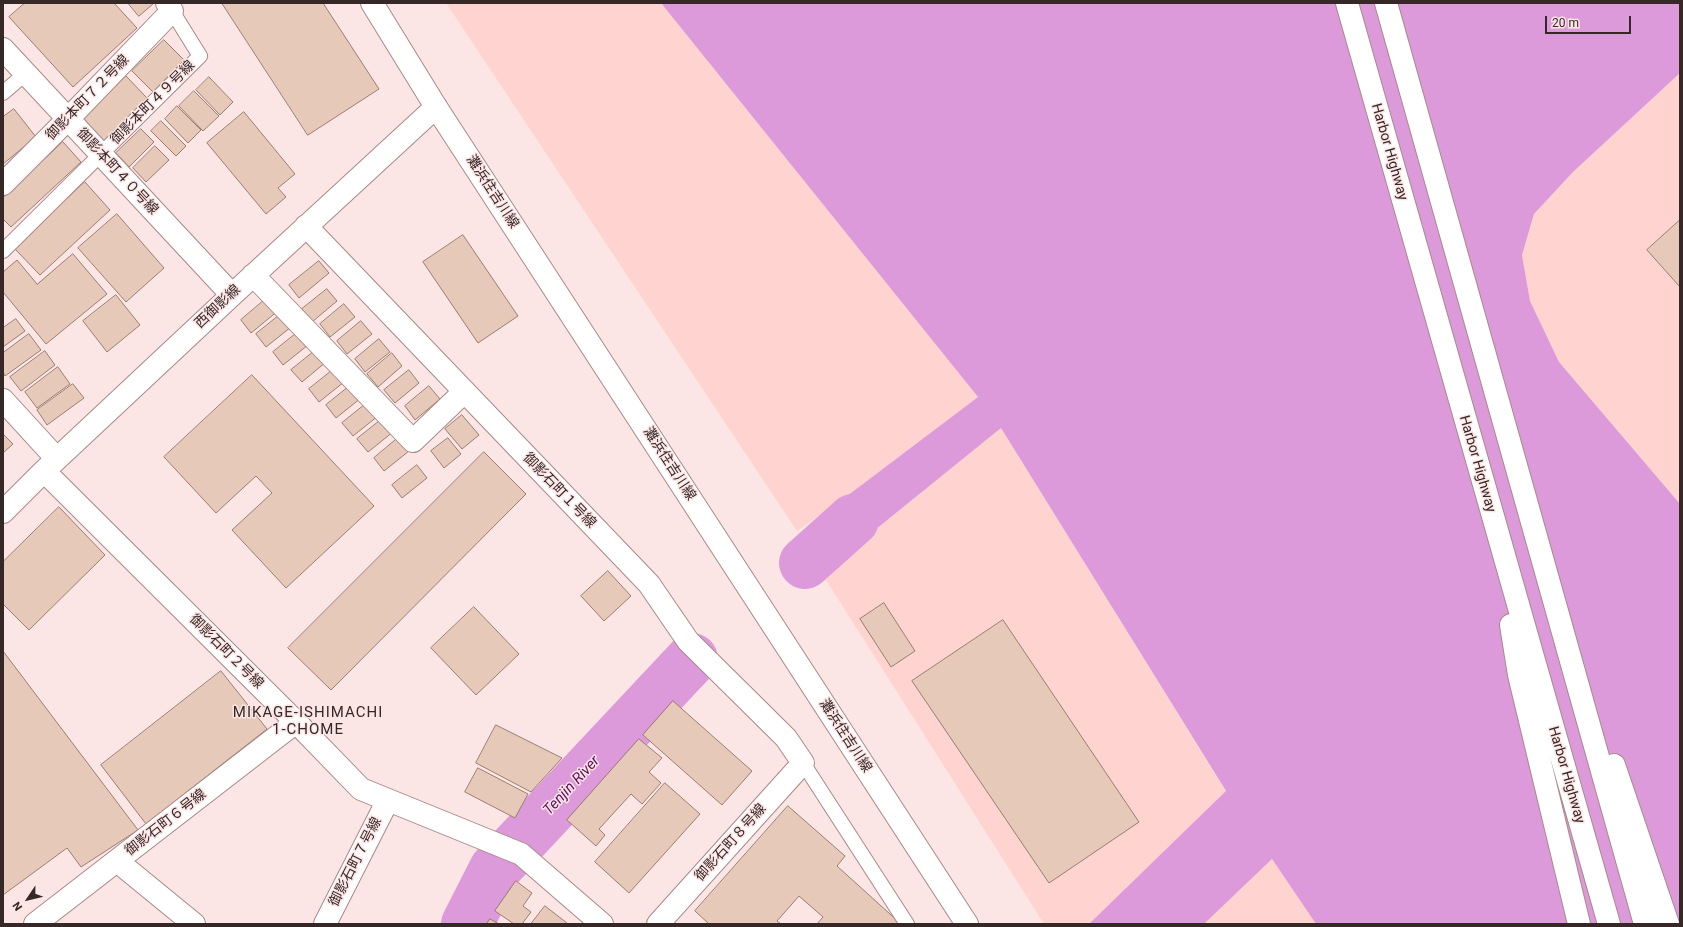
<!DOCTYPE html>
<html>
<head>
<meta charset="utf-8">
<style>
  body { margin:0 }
  #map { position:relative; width:1683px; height:927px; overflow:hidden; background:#fce6e5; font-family:Roboto,sans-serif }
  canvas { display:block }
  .frame { position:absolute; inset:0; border:4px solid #352827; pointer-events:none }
  .north { position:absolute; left:8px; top:879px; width:40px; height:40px; -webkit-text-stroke:3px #fce6e5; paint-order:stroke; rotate:235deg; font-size:11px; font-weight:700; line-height:16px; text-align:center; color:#352827 }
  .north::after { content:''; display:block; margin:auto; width:14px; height:18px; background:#352827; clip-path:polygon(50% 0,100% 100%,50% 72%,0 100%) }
  .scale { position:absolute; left:1545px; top:16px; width:86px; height:18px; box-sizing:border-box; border:2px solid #352827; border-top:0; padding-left:5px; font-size:12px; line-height:14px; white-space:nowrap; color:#352827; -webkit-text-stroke:3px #fce6e5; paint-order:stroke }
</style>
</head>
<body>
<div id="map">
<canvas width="1683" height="927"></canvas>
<div class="frame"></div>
<div class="north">N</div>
<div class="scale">20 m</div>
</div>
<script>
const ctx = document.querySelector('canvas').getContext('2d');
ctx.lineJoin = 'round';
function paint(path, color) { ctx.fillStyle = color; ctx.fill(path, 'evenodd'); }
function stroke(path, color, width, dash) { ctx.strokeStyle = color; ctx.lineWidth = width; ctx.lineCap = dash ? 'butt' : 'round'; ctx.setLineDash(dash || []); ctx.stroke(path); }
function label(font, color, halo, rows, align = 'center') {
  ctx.font = font + ' Roboto,"Noto Sans JP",sans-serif'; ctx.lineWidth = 3; ctx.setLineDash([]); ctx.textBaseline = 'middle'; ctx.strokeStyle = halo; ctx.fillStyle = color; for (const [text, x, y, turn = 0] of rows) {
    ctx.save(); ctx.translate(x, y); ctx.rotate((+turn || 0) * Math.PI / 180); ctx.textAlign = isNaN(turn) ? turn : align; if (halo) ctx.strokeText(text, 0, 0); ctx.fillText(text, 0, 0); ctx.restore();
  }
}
paint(new Path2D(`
  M 446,3 L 661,3 L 978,397 L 839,502 L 797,531 Z
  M 1680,73 L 1680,504 L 1559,362 L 1530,301 L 1522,255 L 1534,214 L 1573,172 Z
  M 1001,428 L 1226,792 L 1089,924 L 1044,924 L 826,580 L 865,538 Z
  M 1272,859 L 1316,924 L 1204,924 Z`), '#ffd3d0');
paint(new Path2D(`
  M 661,3 L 1680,3 L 1680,73 L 1573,172 L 1534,214 L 1522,255 L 1530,301 L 1559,362 L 1680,504 L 1680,924 L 1316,924 L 1272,859 L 1204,924 L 1089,924 L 1226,791 L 1001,428 L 865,538 L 839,502 L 978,397 Z`), '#dd9adb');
stroke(new Path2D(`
  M 805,563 L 853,520
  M 467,924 L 495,869 L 692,659`), '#dd9adb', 52);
const building = new Path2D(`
  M 25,3 L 114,3 L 137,28 L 73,87 L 9,17 Z
  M 128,3 L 152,3 L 153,4 L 139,16 Z
  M 222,3 L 323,3 L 379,89 L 308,135 Z
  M 164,40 L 184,60 L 153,92 L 132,71 Z
  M 126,76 L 147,98 L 101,145 L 79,123 Z
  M 209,77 L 233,102 L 220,115 L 196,90 Z
  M 194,91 L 219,116 L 203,131 L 179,106 Z
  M 177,106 L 201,130 L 188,143 L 165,119 Z
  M 14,109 L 36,137 L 3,164 L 3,117 Z
  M 244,112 L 295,174 L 278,188 L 286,197 L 266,214 L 207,143 Z
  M 161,121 L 186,146 L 176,156 L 151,131 Z
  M 141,129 L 154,142 L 129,167 L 116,153 Z
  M 63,142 L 81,162 L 11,227 L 3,219 L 3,198 Z
  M 155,146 L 169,160 L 146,182 L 133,168 Z
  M 85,182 L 110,210 L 40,275 L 14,248 Z
  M 117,214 L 164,268 L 126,302 L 78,248 Z
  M 1680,220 L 1680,287 L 1647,250 Z
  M 463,235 L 518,316 L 478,343 L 423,262 Z
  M 73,254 L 107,294 L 46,344 L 3,292 L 3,272 L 17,260 L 37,284 Z
  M 319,261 L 329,273 L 299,298 L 289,285 Z
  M 327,289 L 337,301 L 312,322 L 302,309 Z
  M 116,295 L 140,325 L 107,352 L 83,321 Z
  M 268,297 L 279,310 L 251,333 L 241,320 Z
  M 344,304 L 355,317 L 330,337 L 320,324 Z
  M 281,314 L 291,327 L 266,347 L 256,334 Z
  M 16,319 L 25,331 L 3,347 L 3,328 Z
  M 361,321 L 372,334 L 347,354 L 337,341 Z
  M 298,332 L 308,345 L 283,365 L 273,352 Z
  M 29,334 L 41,350 L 5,376 L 3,372 L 3,353 Z
  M 379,339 L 390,352 L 365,372 L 355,359 Z
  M 316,350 L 326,362 L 302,382 L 291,370 Z
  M 45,351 L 55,365 L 21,391 L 10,377 Z
  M 392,353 L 402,366 L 378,387 L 367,374 Z
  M 58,367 L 70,384 L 37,408 L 25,392 Z
  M 334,369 L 344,382 L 319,402 L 309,389 Z
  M 409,370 L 419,383 L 395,403 L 384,390 Z
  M 252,375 L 374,506 L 286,588 L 232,530 L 272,493 L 256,476 L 216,513 L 164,457 Z
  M 73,384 L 84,398 L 47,425 L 37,410 Z
  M 351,385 L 361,398 L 336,418 L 326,405 Z
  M 429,386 L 440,399 L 415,420 L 405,406 Z
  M 367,403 L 378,416 L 353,436 L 342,423 Z
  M 462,415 L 479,435 L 462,449 L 445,429 Z
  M 382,419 L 393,432 L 368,452 L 357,439 Z
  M 3,434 L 13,444 L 3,453 Z
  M 398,438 L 409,451 L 384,471 L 374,458 Z
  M 448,438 L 461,454 L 444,468 L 431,451 Z
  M 484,452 L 526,494 L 331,690 L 288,648 Z
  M 417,465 L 427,478 L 402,498 L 392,485 Z
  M 59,507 L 105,555 L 29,630 L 3,604 L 3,562 Z
  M 608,571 L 631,596 L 604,621 L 581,596 Z
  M 884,603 L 915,651 L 891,667 L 860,619 Z
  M 474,607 L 519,654 L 476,695 L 431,648 Z
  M 1003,620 L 1139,822 L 1049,883 L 912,681 Z
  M 3,651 L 138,830 L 81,867 L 67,848 L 3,895 Z
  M 221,671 L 267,729 L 146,824 L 101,765 Z
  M 673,701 L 752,771 L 722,805 L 643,735 Z
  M 496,725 L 562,758 L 531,792 L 476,763 Z
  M 639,739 L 662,758 L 649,772 L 661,783 L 642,804 L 631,794 L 599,829 L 605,835 L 596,846 L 567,820 Z
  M 478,768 L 528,794 L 515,818 L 465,792 Z
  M 665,783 L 700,814 L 629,893 L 595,862 Z
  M 788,806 L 845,856 L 837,866 L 901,924 L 817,924 L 823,917 L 799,896 L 777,921 L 781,924 L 709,924 L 695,911 Z
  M 516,881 L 532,893 L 523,906 L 531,912 L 522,924 L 514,924 L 495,911 Z
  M 545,906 L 567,923 L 566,924 L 531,924 Z
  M 490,919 L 499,924 L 487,924 Z`);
paint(building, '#e6c9b9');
stroke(building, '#997e6f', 1);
const lane = new Path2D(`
  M 3,93 L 25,74
  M 3,251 L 200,56 L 172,11
  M 803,763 L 907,924`);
const street = new Path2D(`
  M 3,49 L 232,295
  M 3,184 L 67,120 L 172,11 L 167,3
  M 306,226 L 649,584 L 688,641 L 786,738 L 803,763 L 658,924
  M 253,275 L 413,441 L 464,392
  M 3,400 L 57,459
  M 44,471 L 296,722 L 361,789 L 521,854 L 602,924
  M 3,512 L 44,471 L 232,295 L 436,107
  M 117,861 L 194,924
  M 35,924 L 296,722
  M 325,924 L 388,800`);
const secondary = new Path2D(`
  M 372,3 L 436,107 L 967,924
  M 1347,3 L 1609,924
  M 1386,3 L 1645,924
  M 1511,625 L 1519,675 L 1579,924
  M 1614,765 L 1668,924`);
stroke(lane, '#a98987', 16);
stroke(street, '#a98987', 24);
stroke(secondary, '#a98987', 24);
stroke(lane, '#fff', 14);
stroke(street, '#fff', 22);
stroke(secondary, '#fff', 22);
label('14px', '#352827', '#fce6e5', [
  ["御影本町７２号線",88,98,-46],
  ["御影本町４９号線",153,103,-45],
  ["Harbor Highway",1389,152,74],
  ["御影本町４０号線",117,172,47],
  ["灘浜住吉川線",492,192,57],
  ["西御影線",218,307,-43],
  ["灘浜住吉川線",669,464,57],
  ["Harbor Highway",1477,464,74],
  ["御影石町１号線",559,491,46],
  ["御影石町２号線",226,652,45],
  ["灘浜住吉川線",845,736,57],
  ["Harbor Highway",1566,775,74],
  ["御影石町６号線",166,823,-38],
  ["御影石町８号線",731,843,-48],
  ["御影石町７号線",356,862,-63]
]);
ctx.letterSpacing = '1px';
label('15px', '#352827', '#fce6e5', [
  ["MIKAGE-ISHIMACHI",308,713],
  ["1-CHOME",308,730]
]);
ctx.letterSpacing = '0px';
label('italic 15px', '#5e0c5f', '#fce6e5', [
  ["Tenjin River",572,786,-47]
]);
</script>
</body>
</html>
